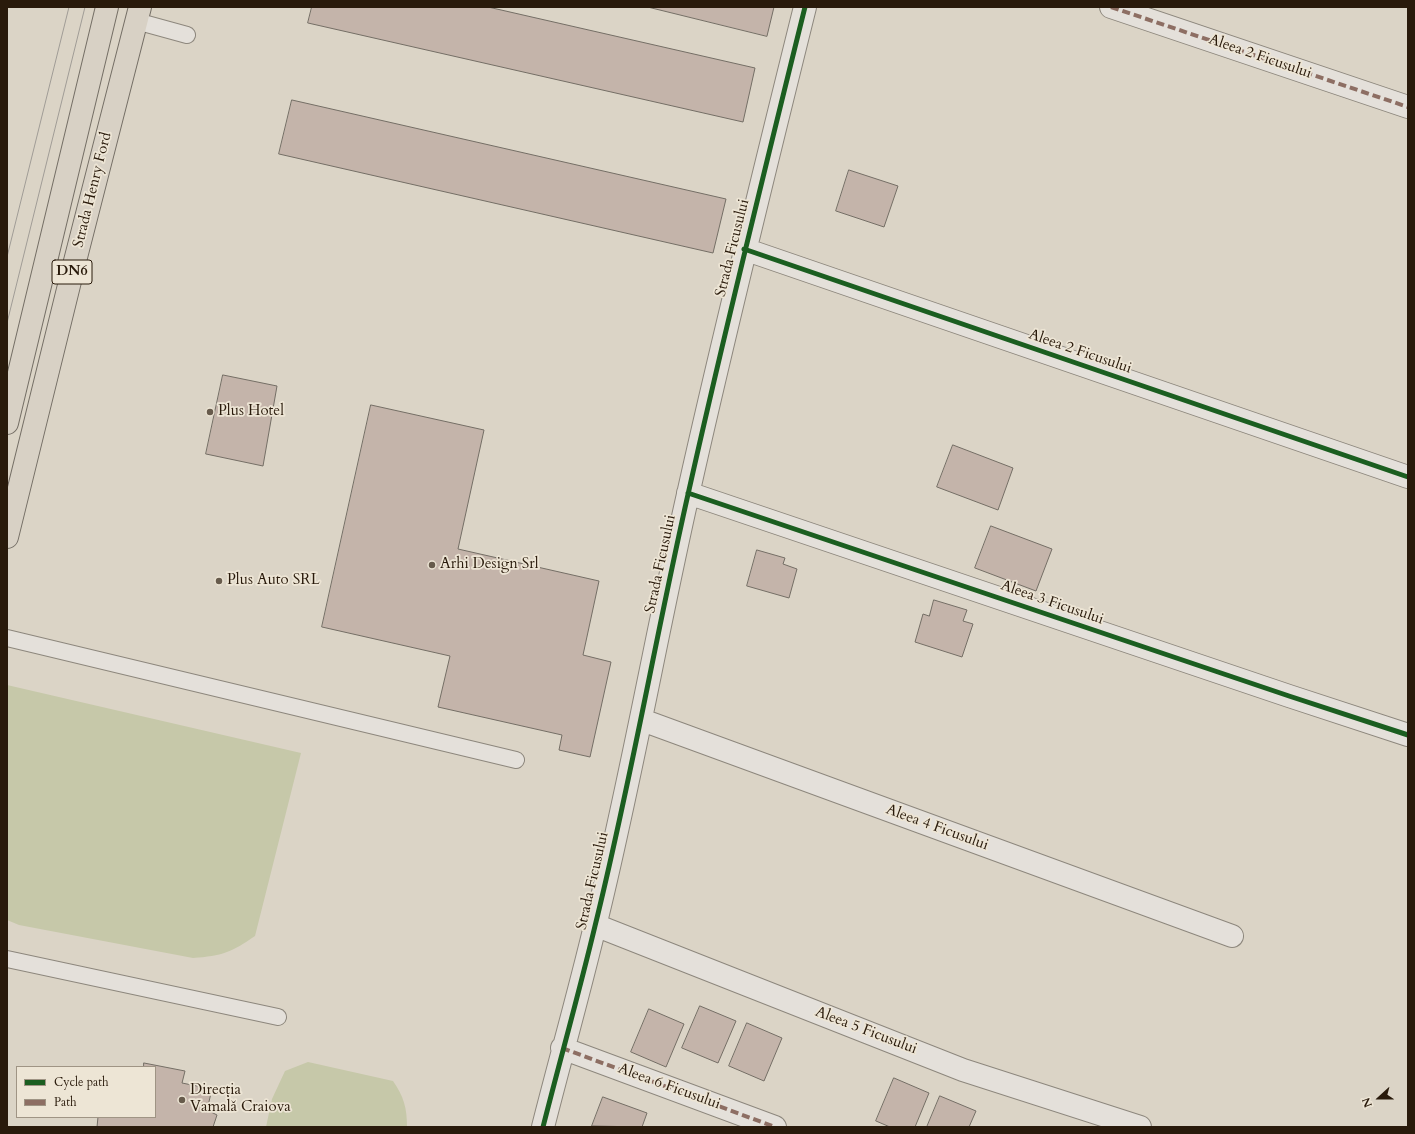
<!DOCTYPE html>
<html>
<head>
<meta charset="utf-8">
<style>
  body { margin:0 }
  #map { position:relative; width:1415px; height:1134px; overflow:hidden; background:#dbd4c6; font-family:Cardo,serif }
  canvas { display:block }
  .frame { position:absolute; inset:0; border:8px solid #291a0b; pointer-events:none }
  .legend { position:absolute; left:16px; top:1066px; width:140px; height:52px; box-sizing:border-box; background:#ede5d5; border:1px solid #9f9484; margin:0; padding:5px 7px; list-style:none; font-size:12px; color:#291a0b }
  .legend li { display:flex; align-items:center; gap:8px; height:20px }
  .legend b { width:20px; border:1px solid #9f9484 }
  .north { position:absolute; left:1359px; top:1078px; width:40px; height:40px; -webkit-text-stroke:3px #ede5d5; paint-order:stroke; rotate:249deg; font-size:11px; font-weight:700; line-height:16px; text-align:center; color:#291a0b }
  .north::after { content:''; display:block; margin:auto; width:14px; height:18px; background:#291a0b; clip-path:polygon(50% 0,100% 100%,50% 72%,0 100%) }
</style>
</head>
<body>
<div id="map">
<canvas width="1415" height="1134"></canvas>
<div class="frame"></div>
<ul class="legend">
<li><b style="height:5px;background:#1b5e20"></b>Cycle path</li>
<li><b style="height:5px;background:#8d6e63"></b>Path</li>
</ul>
<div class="north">N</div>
</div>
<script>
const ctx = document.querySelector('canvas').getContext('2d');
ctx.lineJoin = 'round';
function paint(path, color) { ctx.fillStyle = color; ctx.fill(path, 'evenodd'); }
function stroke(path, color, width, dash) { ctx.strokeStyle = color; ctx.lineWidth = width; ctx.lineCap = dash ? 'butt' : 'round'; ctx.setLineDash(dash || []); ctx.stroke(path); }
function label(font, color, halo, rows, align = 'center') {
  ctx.font = font + ' Cardo,serif'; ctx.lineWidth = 3.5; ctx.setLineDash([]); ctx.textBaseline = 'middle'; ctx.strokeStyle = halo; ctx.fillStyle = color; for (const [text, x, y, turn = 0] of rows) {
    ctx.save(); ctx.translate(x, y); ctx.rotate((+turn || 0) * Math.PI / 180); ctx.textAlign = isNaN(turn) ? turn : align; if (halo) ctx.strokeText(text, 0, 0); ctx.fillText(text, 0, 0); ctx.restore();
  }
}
paint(new Path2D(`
  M 7,685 L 301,753 L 255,936 C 232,952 222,956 193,958 L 19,925 L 7,920 Z
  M 308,1062 L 393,1081 C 404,1097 407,1108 407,1127 L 266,1127 L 272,1099 L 285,1071 Z`), '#c6c8a9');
const building = new Path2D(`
  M 312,7 L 488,7 L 755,68 L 743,122 L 308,23 Z
  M 648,7 L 774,7 L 767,36 Z
  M 292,100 L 726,199 L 713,253 L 279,154 Z
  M 849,170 L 898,186 L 884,227 L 836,211 Z
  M 223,375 L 277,386 L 263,466 L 206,454 Z
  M 371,405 L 484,430 L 458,549 L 599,581 L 583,655 L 611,662 L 590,757 L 559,750 L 562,735 L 438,707 L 450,656 L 322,627 Z
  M 953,445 L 1013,468 L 998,510 L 937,487 Z
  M 991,526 L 1052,549 L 1036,591 L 975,568 Z
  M 757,550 L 785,558 L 783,564 L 797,569 L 789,598 L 747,586 Z
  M 934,600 L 967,610 L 963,621 L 973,624 L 962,657 L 915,642 L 923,614 L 929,616 Z
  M 700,1006 L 736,1021 L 718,1063 L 682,1048 Z
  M 649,1009 L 684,1024 L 666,1067 L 631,1052 Z
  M 747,1023 L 782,1038 L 764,1081 L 729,1066 Z
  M 144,1063 L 185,1071 L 182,1083 L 212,1089 L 207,1110 L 217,1115 L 213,1127 L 97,1127 L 98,1117 L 155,1117 L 155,1067 L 144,1067 Z
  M 894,1078 L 929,1093 L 915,1127 L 890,1127 L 876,1121 Z
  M 940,1096 L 976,1111 L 969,1127 L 927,1127 Z
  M 603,1097 L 647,1113 L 642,1127 L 592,1126 Z`);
paint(building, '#c4b4aa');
stroke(building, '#746e65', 1);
const service = new Path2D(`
  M 136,21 L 187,35
  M 7,638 L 516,760
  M 7,959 L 278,1017`);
const minor = new Path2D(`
  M 1111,7 L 1408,107
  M 744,249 L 1408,477
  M 688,493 L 1289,696 L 1408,735
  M 642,720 L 1232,936
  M 595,925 L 963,1070 L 1140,1127
  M 562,1048 L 775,1127
  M 543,1127 C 560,1060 579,993 595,926 C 631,781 656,635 689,490 C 725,329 765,168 805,7`);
const primary = new Path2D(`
  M 7,423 L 107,7
  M 7,537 L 74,265 L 140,7`);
stroke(service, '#8d877d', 18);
stroke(minor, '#8d877d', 24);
stroke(primary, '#746e65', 24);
stroke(service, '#e4e0da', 16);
stroke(minor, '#e4e0da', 22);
stroke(primary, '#d8d1c5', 22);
stroke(new Path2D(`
  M 7,257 L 69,7
  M 7,323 L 85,7`), '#a09c96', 1);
stroke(new Path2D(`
  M 1111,7 L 1408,107
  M 562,1048 L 775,1127`), '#8d6e63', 4, [8, 4]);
stroke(new Path2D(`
  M 744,249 L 1408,477
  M 688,493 L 1289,696 L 1408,735
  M 543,1127 C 560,1060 579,993 595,926 C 631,781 656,635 689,490 C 725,329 765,168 805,7`), '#1b5e20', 5);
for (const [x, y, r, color] of [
  [210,412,4,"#675b4c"],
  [432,565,4,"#675b4c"],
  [219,581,4,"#675b4c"],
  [182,1100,4,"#675b4c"]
]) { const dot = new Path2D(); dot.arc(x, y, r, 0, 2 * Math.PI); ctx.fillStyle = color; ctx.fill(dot); stroke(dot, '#ede5d5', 1.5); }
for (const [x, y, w] of [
  [72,272,40]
]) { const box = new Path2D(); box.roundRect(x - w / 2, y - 12, w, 24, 3); ctx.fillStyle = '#ede5d5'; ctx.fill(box); stroke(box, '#291a0b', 1); }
label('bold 14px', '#291a0b', null, [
  ["DN6",72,272]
]);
label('15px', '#291a0b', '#ede5d5', [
  ["Aleea 2 Ficusului",1260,57,19],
  ["Strada Henry Ford",93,190,-76],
  ["Strada Ficusului",733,248,-76],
  ["Aleea 2 Ficusului",1080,352,19],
  ["Strada Ficusului",661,564,-78],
  ["Aleea 3 Ficusului",1052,603,19],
  ["Aleea 4 Ficusului",937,828,20],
  ["Strada Ficusului",593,881,-77],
  ["Aleea 5 Ficusului",866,1031,21],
  ["Aleea 6 Ficusului",669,1087,20]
]);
label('15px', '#291a0b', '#ede5d5', [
  ["Plus Hotel",218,412],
  ["Arhi Design Srl",440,565],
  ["Plus Auto SRL",227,581],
  ["Direcția",190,1091],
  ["Vamală Craiova",190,1108]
], 'left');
</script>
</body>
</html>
